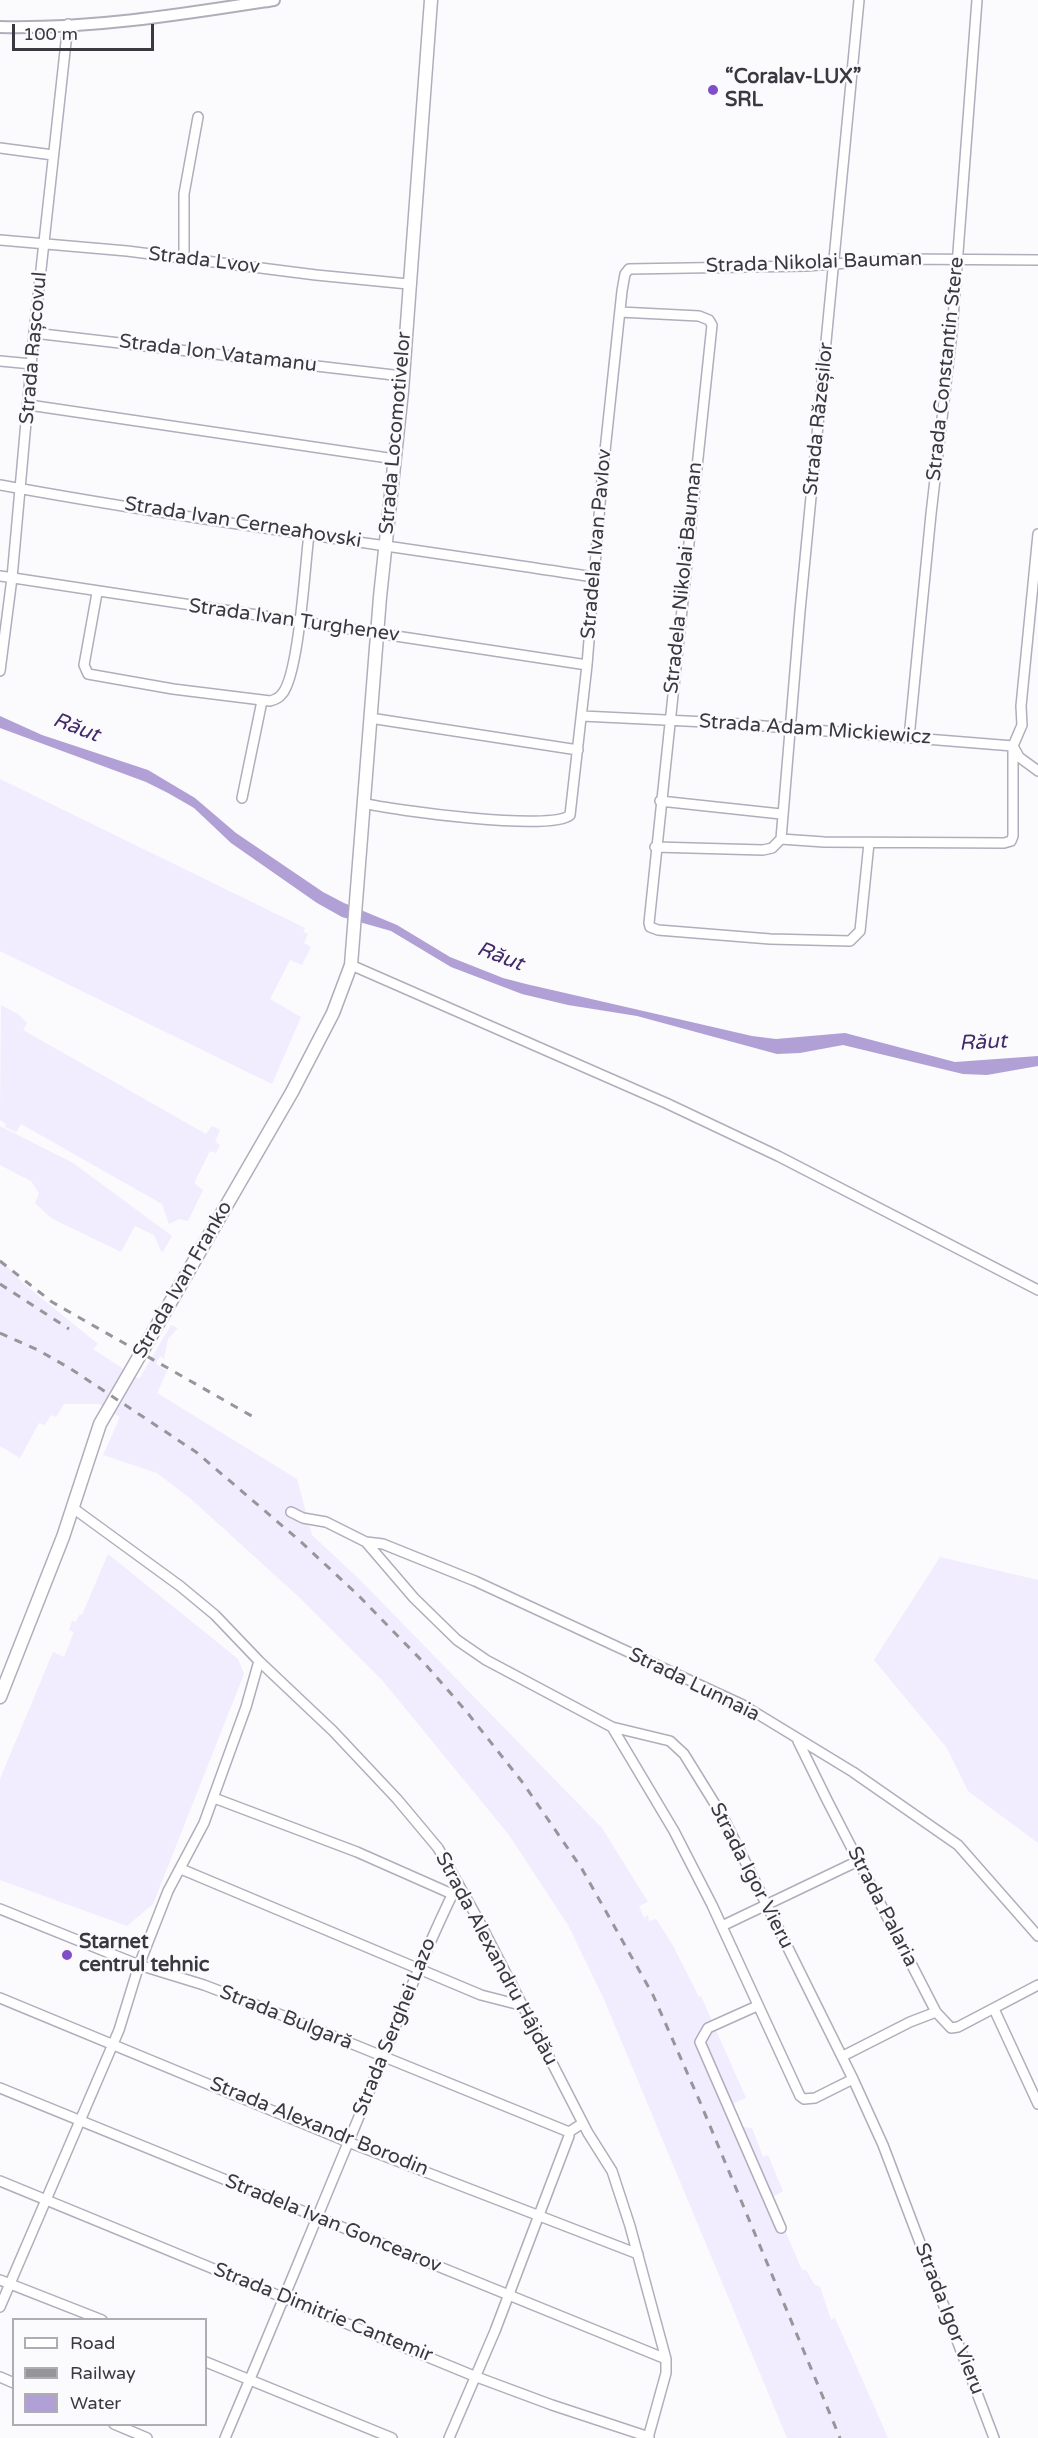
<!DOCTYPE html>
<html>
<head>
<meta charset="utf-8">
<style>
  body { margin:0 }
  #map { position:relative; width:1038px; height:2438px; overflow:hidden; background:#fbfafd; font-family:"Varela Round",sans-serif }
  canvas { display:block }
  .legend { position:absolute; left:12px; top:2318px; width:195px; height:108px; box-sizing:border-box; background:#fbfafd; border:2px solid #aeadb1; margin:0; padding:8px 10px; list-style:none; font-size:18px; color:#3a393f }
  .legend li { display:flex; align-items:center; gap:12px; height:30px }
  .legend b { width:30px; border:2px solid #aeadb1 }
  .scale { position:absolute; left:12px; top:24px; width:142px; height:27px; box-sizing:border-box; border:3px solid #3a393f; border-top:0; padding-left:8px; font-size:18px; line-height:21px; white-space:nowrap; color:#3a393f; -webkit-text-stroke:4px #fbfafd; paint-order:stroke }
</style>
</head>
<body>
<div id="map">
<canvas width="1038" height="2438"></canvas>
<ul class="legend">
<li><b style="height:8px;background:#fff"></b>Road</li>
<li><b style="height:8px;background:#96959a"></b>Railway</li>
<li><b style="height:16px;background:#b0a0d5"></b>Water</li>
</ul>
<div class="scale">100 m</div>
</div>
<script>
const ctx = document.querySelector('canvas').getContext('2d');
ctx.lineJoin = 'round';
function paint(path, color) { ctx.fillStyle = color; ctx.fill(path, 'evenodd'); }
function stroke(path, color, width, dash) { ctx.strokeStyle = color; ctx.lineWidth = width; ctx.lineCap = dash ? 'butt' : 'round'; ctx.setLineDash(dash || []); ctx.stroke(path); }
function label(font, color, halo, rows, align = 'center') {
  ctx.font = font + ' "Varela Round",sans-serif'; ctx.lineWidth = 5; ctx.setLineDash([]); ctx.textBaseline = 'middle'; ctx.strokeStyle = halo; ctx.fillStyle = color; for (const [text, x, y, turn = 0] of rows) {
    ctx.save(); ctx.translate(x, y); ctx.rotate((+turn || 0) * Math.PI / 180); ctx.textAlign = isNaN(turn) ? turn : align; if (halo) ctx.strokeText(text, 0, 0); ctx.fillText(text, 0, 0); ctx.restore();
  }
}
paint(new Path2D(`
  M 0,779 L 305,928 L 303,932 L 308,934 L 304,943 L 311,947 L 302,965 L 290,960 L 270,999 L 301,1017 L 272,1084 L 0,951 Z
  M 1,1005 L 18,1014 L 27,1023 L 23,1030 L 206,1134 L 212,1126 L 220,1130 L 215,1142 L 220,1145 L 216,1153 L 210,1151 L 194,1183 L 203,1190 L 188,1221 L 179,1219 L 169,1224 L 162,1204 L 21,1124 L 16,1132 L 5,1127 L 6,1124 L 0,1120 Z
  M 0,1126 L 73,1163 L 172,1236 L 162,1253 L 154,1235 L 135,1226 L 121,1252 L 51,1218 L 35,1203 L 39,1193 L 31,1181 L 0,1165 Z
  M 0,1259 L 24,1284 L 98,1344 L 93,1349 L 139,1379 L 171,1325 L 178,1328 L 168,1339 L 164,1359 L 160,1356 L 156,1364 L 167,1371 L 157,1393 L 297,1479 L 312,1535 L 360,1580 L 602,1828 L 648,1902 L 639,1906 L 644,1918 L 648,1915 L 649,1921 L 656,1919 L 671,1942 L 699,1997 L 701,1996 L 746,2098 L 732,2104 L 742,2127 L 752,2128 L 763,2157 L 768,2155 L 783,2191 L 771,2198 L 802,2270 L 806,2270 L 814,2284 L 820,2287 L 831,2320 L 835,2318 L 888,2438 L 787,2438 L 603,1997 L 568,1925 L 509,1835 L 382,1680 L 300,1598 L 191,1499 L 157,1473 L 103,1455 L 120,1417 L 99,1404 L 64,1404 L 56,1417 L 51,1415 L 45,1425 L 39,1423 L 20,1458 L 0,1446 Z
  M 108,1554 L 238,1659 L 244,1674 L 153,1904 L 127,1926 L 0,1880 L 0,1779 L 53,1652 L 64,1657 L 74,1632 L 69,1630 L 72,1621 L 76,1622 L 79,1615 L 82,1615 Z
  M 940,1557 L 1038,1580 L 1038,1843 L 968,1791 L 947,1748 L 874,1660 Z`), '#f1ecfe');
paint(new Path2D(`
  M 0,716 L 42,735 L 148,770 L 195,798 L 236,833 L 323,892 L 344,903 L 397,925 L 450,957 L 503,978 L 526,984 L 752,1036 L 776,1039 L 845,1033 L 955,1062 L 1038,1056 L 1038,1066 L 987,1075 L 963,1074 L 843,1045 L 800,1053 L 777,1054 L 637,1016 L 568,1005 L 522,994 L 451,967 L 391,931 L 342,917 L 317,903 L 231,843 L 194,808 L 168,793 L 146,782 L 0,728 Z`), '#b0a0d5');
const minor = new Path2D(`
  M 0,148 L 53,155
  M 0,240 L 127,251 L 316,275 L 408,284
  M 184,257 L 184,194 L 198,117
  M 620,312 L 699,316 L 709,320 L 712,325 L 649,923 L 650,927 L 658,930 L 770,939 L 850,941 L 860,931 L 869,843
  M 34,333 L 402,376
  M 0,361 L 32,364
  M 29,405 L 395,459
  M 0,485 C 197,521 396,546 593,577
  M 0,576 L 587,665
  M 97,593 L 84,665 L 88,674 L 173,689 L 270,701 C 274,700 279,698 282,694 C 299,675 305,565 309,534
  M 0,671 L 12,578 L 34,333 L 68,24
  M 582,716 L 727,723 L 1013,746 L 1019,757 L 1038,771
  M 370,718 L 578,750
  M 909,738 L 931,514 L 952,332 L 977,0
  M 242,798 L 262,701
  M 660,801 L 781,814
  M 363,803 C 391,810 553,832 570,815 L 587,665 L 602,479 L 622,291 L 625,274 L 629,269 L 806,266 L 903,259 L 1038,260
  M 781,839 L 800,611 L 859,0
  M 655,847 L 763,850 L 772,848 L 781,839 L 824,842 L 1004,843 L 1011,841 L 1013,836 L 1013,746 L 1022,725 L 1021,706 L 1038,534
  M 351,965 L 666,1103 L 778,1156 L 1038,1290
  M 73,1508 L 180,1586 L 215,1615 L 259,1661 L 333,1731 L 397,1799 L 438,1848 L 479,1921 L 588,2133 L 612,2171 L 630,2226 L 666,2359 L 666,2373 L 648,2438
  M 291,1512 L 303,1518 L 326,1522 L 366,1542 L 414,1598 L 457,1640 L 486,1660 L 612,1727 L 670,1741 L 684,1754 L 723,1817 L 853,2079 L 883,2145 L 994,2438
  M 366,1542 L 383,1544 L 475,1581 L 743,1705 L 853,1772 L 958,1845 L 1038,1936
  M 612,1727 L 674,1831 L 712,1905 L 800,2096 L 804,2099 L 815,2098 L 853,2079
  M 798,1741 L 827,1800 L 936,2012 L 951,2028 L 958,2027 L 1038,1985
  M 214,1798 L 357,1852 L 452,1894
  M 181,1869 L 481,1995 L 520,2005
  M 0,1909 L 139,1965 L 204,1985 L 264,2008 L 569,2132
  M 722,1926 L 858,1861
  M 0,1998 L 348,2142 L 638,2254
  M 757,2006 L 708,2028 L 700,2042 L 781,2228
  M 994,2009 L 1038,2104
  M 843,2056 L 910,2022 L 936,2012
  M 0,2088 L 666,2359
  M 0,2181 L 474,2376 L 552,2405 L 649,2437
  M 0,2280 L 102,2320
  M 0,2307 L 119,2030 L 139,1965 L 168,1891 L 204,1823 L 246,1707 L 259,1661
  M 206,2362 L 392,2438
  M 0,2377 L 14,2383
  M 114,2424 L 147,2438
  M 225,2438 C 267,2340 307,2241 348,2143 C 385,2056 416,1967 458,1883
  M 449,2438 L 495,2331 L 569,2136 L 569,2132 L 583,2123`);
const tertiary = new Path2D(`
  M 0,27 C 92,29 184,14 274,0`);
const secondary = new Path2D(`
  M 0,1697 L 63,1537 L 100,1424 L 292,1092 L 333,1013 L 351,965 L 380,597 L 402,391 L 431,0`);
stroke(minor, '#b1adbb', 12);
stroke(tertiary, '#b1adbb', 14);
stroke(secondary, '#b1adbb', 15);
stroke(minor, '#fff', 9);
stroke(tertiary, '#fff', 10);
stroke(secondary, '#fff', 12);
stroke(new Path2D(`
  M 0,1261 L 52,1302 L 257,1419
  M 0,1284 L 69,1329
  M 0,1333 L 38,1350 L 71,1369 L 196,1452 L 300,1541 L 358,1595 L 426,1665 L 466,1711 L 523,1783 L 582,1869 L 653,1995 L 700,2102 L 840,2438`), '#96959a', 3, [8, 8]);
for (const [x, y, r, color] of [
  [713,90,6,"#7e4fc7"],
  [67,1955,6,"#7e4fc7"]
]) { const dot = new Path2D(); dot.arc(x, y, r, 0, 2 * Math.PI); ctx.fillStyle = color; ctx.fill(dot); stroke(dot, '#fbfafd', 2); }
label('bold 20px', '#3a393f', '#fbfafd', [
  ["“Coralav-LUX”",725,78],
  ["SRL",725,101],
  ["Starnet",79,1943],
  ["centrul tehnic",79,1966]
], 'left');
label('20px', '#3a393f', '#fbfafd', [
  ["Strada Lvov",204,261,7],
  ["Strada Nikolai Bauman",814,263,-2],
  ["Strada Rașcovul",34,348,-85],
  ["Strada Ion Vatamanu",218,354,7],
  ["Strada Constantin Stere",946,369,-84],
  ["Strada Răzeșilor",819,419,-84],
  ["Strada Locomotivelor",396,433,-85],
  ["Strada Ivan Cerneahovski",243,523,9],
  ["Stradela Ivan Pavlov",597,544,-85],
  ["Stradela Nikolai Bauman",684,578,-84],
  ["Strada Ivan Turghenev",294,621,8],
  ["Strada Adam Mickiewicz",815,730,4],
  ["Strada Ivan Franko",183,1280,-60],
  ["Strada Lunnaia",694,1685,26],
  ["Strada Igor Vieru",751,1876,63],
  ["Strada Palaria",882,1907,63],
  ["Strada Alexandru Hâjdău",496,1959,62],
  ["Strada Bulgară",286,2018,22],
  ["Strada Serghei Lazo",395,2027,-68],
  ["Strada Alexandr Borodin",319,2127,22],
  ["Stradela Ivan Goncearov",333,2224,22],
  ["Strada Dimitrie Cantemir",323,2313,22],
  ["Strada Igor Vieru",949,2319,69]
]);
label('italic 21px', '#422a69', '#fbfafd', [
  ["Răut",76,728,21],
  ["Răut",500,957,21],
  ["Răut",983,1043,-3]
]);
</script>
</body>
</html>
